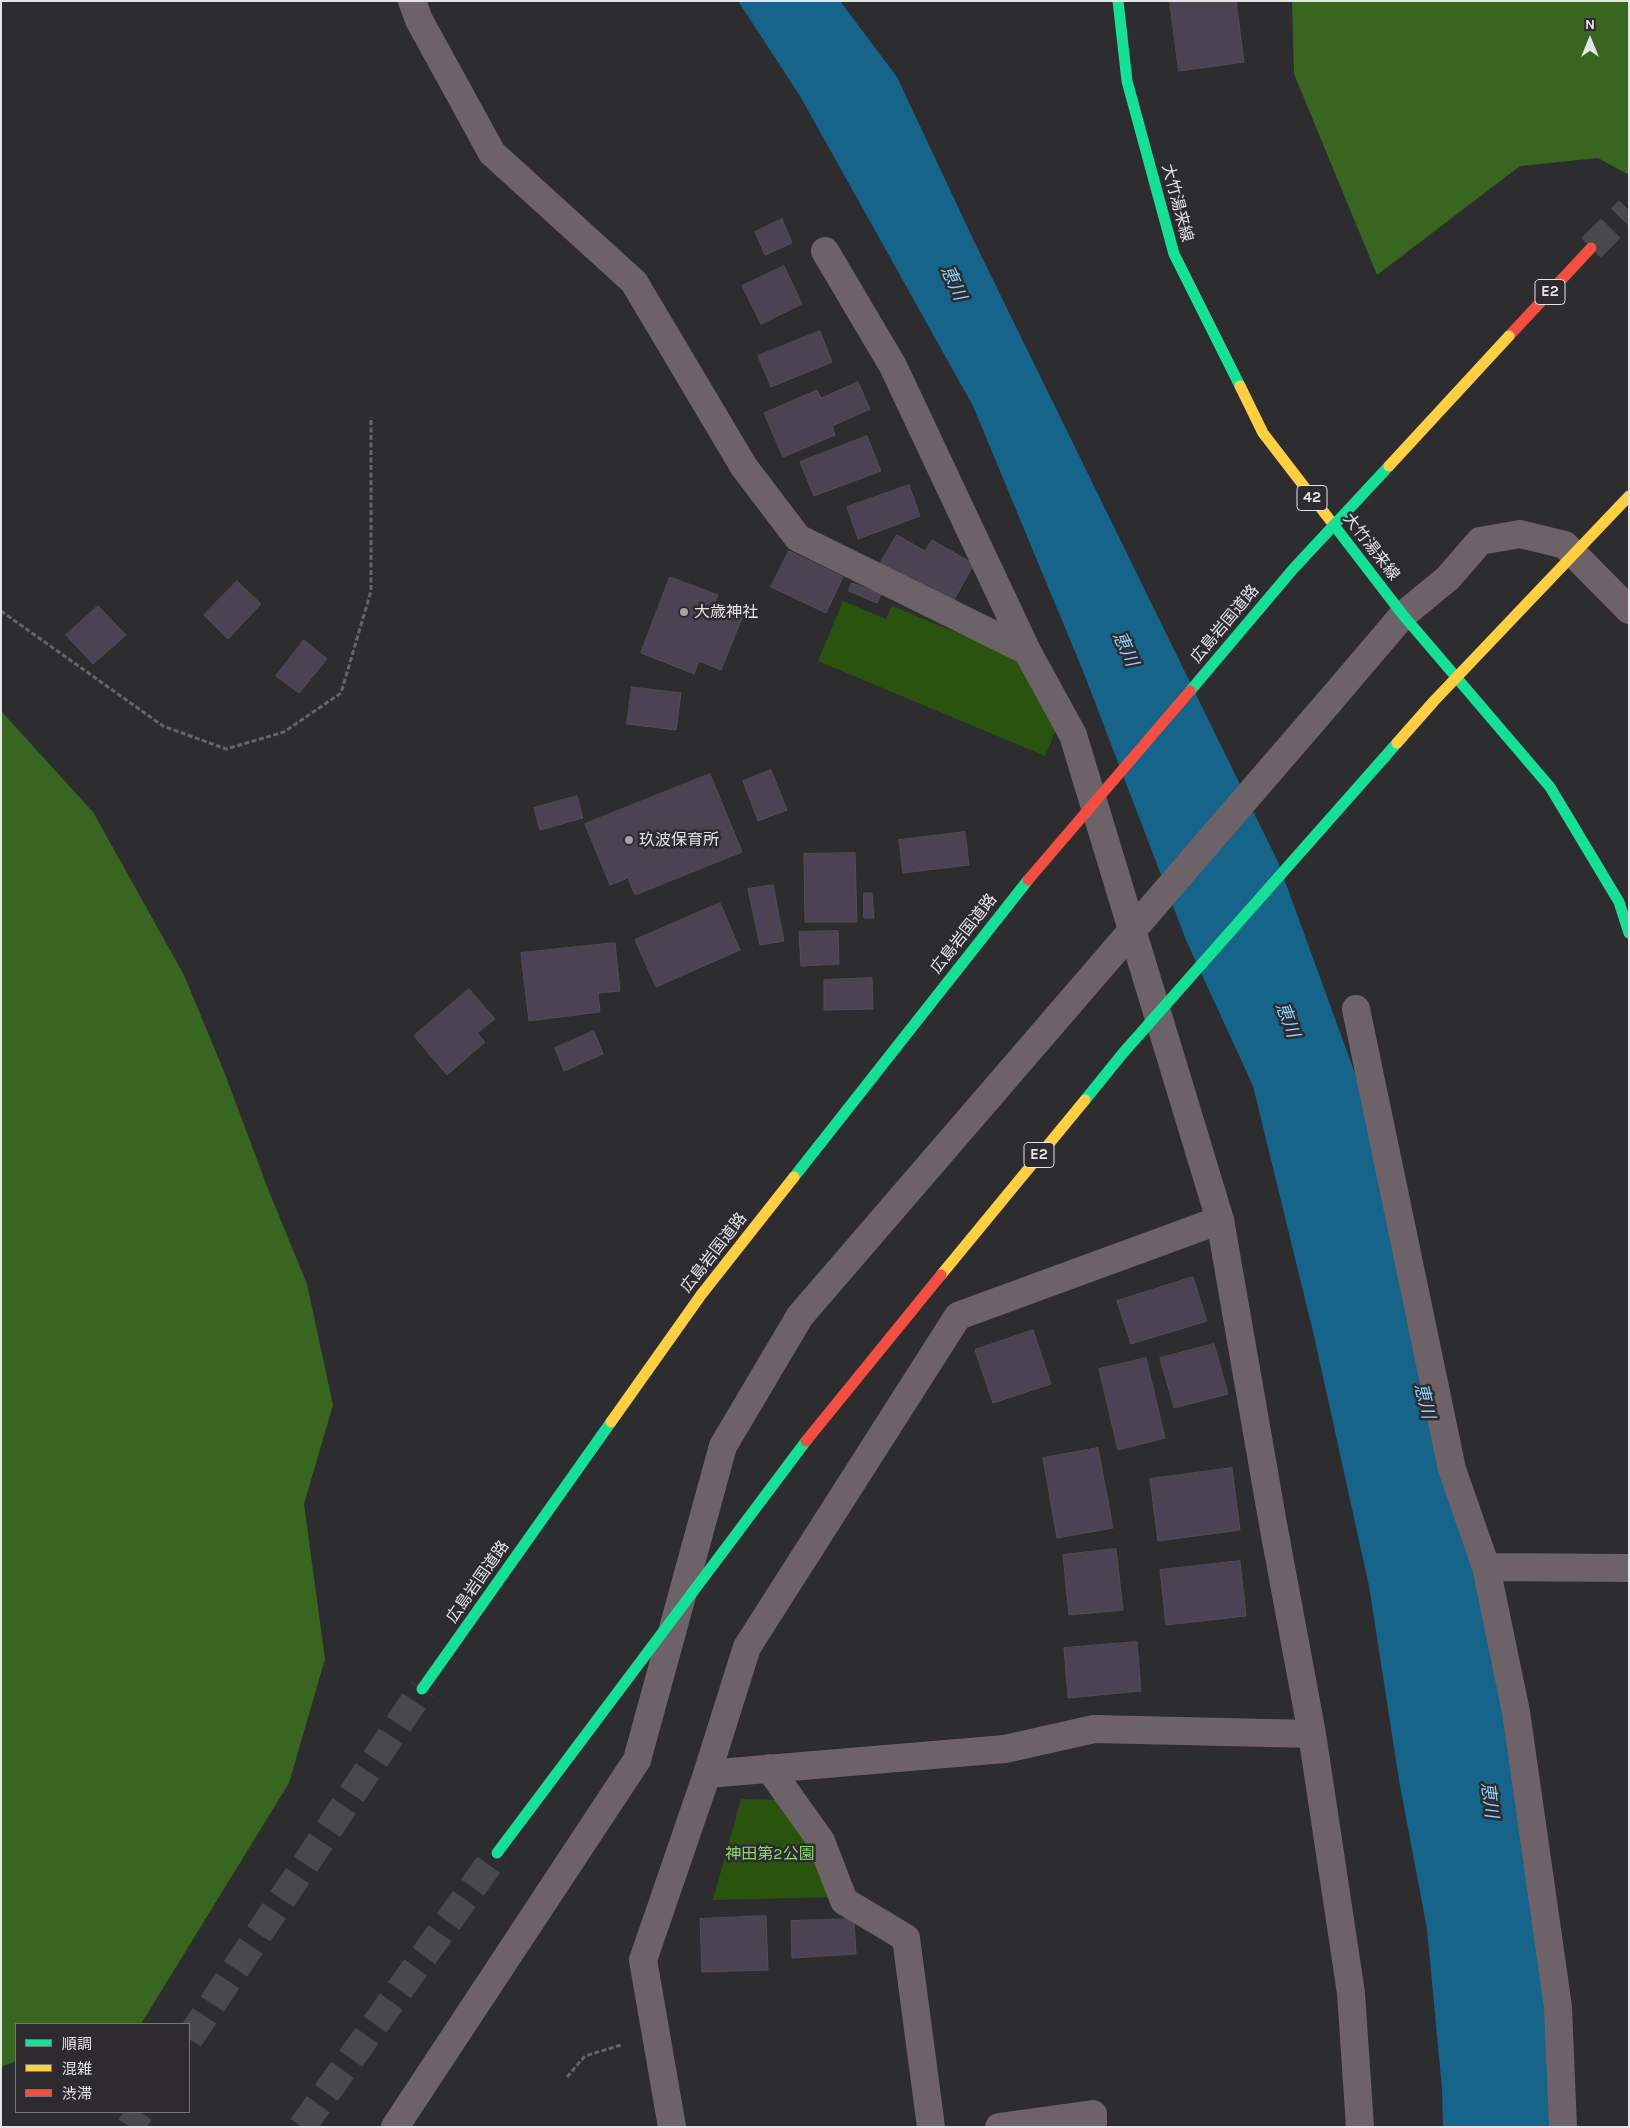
<!DOCTYPE html>
<html>
<head>
<meta charset="utf-8">
<style>
  body { margin:0 }
  #map { position:relative; width:1630px; height:2128px; overflow:hidden; background:#2d2c2f; font-family:Karla,"Noto Sans JP",sans-serif }
  canvas { display:block }
  .frame { position:absolute; inset:0; border:2px solid #e5e4e7; pointer-events:none }
  .legend { position:absolute; left:15px; top:2023px; width:175px; height:90px; box-sizing:border-box; background:#2d2b30; border:1px solid #777579; margin:0; padding:6px 9px; list-style:none; font-size:15px; color:#e5e4e7 }
  .legend li { display:flex; align-items:center; gap:10px; height:25px }
  .legend b { width:25px; border:1px solid #777579 }
  .north { position:absolute; left:1565px; top:15px; width:50px; height:50px; -webkit-text-stroke:4px #2d2b30; paint-order:stroke; rotate:0deg; font-size:14px; font-weight:700; line-height:20px; text-align:center; color:#e5e4e7 }
  .north::after { content:''; display:block; margin:auto; width:18px; height:22px; background:#e5e4e7; clip-path:polygon(50% 0,100% 100%,50% 72%,0 100%) }
</style>
</head>
<body>
<div id="map">
<canvas width="1630" height="2128"></canvas>
<div class="frame"></div>
<ul class="legend">
<li><b style="height:6px;background:#16e098"></b>順調</li>
<li><b style="height:6px;background:#ffcf43"></b>混雑</li>
<li><b style="height:6px;background:#f24e42"></b>渋滞</li>
</ul>
<div class="north">N</div>
</div>
<script>
const ctx = document.querySelector('canvas').getContext('2d');
ctx.lineJoin = 'round';
function paint(path, color) { ctx.fillStyle = color; ctx.fill(path, 'evenodd'); }
function stroke(path, color, width, dash) { ctx.strokeStyle = color; ctx.lineWidth = width; ctx.lineCap = dash ? 'butt' : 'round'; ctx.setLineDash(dash || []); ctx.stroke(path); }
function label(font, color, halo, rows, align = 'center') {
  ctx.font = font + ' Karla,"Noto Sans JP",sans-serif'; ctx.lineWidth = 5; ctx.setLineDash([]); ctx.textBaseline = 'middle'; ctx.strokeStyle = halo; ctx.fillStyle = color; for (const [text, x, y, turn = 0] of rows) {
    ctx.save(); ctx.translate(x, y); ctx.rotate((+turn || 0) * Math.PI / 180); ctx.textAlign = isNaN(turn) ? turn : align; if (halo) ctx.strokeText(text, 0, 0); ctx.fillText(text, 0, 0); ctx.restore();
  }
}
paint(new Path2D(`
  M 843,601 L 886,619 L 892,606 L 1021,659 L 1056,730 L 1045,756 L 818,661 Z
  M 741,1799 L 780,1800 L 814,1839 L 834,1897 L 713,1900 Z`), '#2a540d');
paint(new Path2D(`
  M 1292,1 L 1629,1 L 1629,175 L 1598,158 L 1520,166 L 1377,275 L 1294,74 Z
  M 1,711 L 93,812 L 184,975 L 225,1074 L 268,1189 L 307,1284 L 333,1405 L 304,1504 L 325,1659 L 289,1783 L 141,2024 L 16,2024 L 16,2061 L 1,2067 Z`), '#38651f');
paint(new Path2D(`
  M 738,1 L 840,1 L 897,77 L 974,241 L 1278,862 L 1369,1112 L 1522,1723 L 1552,1994 L 1551,2127 L 1443,2127 L 1442,2089 L 1427,1929 L 1399,1780 L 1369,1586 L 1314,1336 L 1253,1086 L 1186,940 L 1083,671 L 973,406 L 800,96 Z`), '#166489');
const building = new Path2D(`
  M 1170,1 L 1236,1 L 1244,62 L 1179,71 Z
  M 782,219 L 792,243 L 765,255 L 755,232 Z
  M 784,266 L 802,304 L 761,324 L 742,286 Z
  M 820,331 L 832,362 L 771,387 L 758,356 Z
  M 858,382 L 870,409 L 832,426 L 835,435 L 783,457 L 764,413 L 817,390 L 821,398 Z
  M 867,436 L 881,471 L 814,496 L 800,462 Z
  M 909,485 L 920,516 L 858,539 L 847,507 Z
  M 897,535 L 925,551 L 932,540 L 974,564 L 951,605 L 880,564 Z
  M 789,551 L 843,577 L 826,613 L 771,587 Z
  M 670,577 L 718,595 L 713,606 L 742,618 L 721,670 L 699,661 L 694,674 L 641,653 Z
  M 237,581 L 261,604 L 228,639 L 204,615 Z
  M 852,583 L 881,594 L 877,603 L 849,591 Z
  M 98,606 L 126,635 L 93,664 L 66,635 Z
  M 304,640 L 327,659 L 299,693 L 276,676 Z
  M 632,687 L 681,693 L 676,730 L 627,724 Z
  M 771,770 L 787,810 L 758,821 L 743,781 Z
  M 710,774 L 742,852 L 635,895 L 628,878 L 610,885 L 585,824 Z
  M 577,796 L 583,818 L 540,830 L 534,808 Z
  M 965,832 L 969,865 L 903,873 L 899,840 Z
  M 855,853 L 857,922 L 805,922 L 804,854 Z
  M 773,885 L 784,941 L 760,945 L 748,889 Z
  M 864,893 L 872,893 L 874,918 L 864,918 Z
  M 720,903 L 740,950 L 656,987 L 635,940 Z
  M 838,931 L 839,964 L 801,966 L 799,932 Z
  M 615,943 L 620,991 L 598,993 L 600,1012 L 529,1021 L 521,953 Z
  M 872,978 L 873,1009 L 824,1010 L 824,980 Z
  M 469,989 L 495,1019 L 477,1033 L 485,1042 L 447,1075 L 414,1036 Z
  M 594,1031 L 603,1054 L 564,1071 L 555,1048 Z
  M 1193,1277 L 1207,1321 L 1131,1344 L 1117,1301 Z
  M 1033,1330 L 1051,1384 L 993,1403 L 975,1350 Z
  M 1214,1344 L 1228,1394 L 1174,1408 L 1160,1358 Z
  M 1146,1358 L 1165,1438 L 1118,1450 L 1099,1369 Z
  M 1098,1448 L 1113,1528 L 1057,1538 L 1043,1458 Z
  M 1232,1468 L 1240,1530 L 1158,1541 L 1150,1479 Z
  M 1116,1549 L 1123,1610 L 1069,1615 L 1063,1555 Z
  M 1240,1561 L 1246,1616 L 1166,1625 L 1160,1570 Z
  M 1137,1642 L 1141,1691 L 1068,1698 L 1064,1648 Z
  M 766,1916 L 768,1970 L 702,1972 L 700,1919 Z
  M 854,1919 L 856,1954 L 792,1958 L 791,1921 Z`);
paint(building, '#4b4353');
stroke(building, '#504f51', 1);
stroke(new Path2D(`
  M 1591,248 L 1629,210
  M 189,2039 L 422,1689
  M 130,2127 L 140,2112
  M 302,2127 L 497,1853`), '#49484b', 28, [28, 14]);
stroke(new Path2D(`
  M 1,611 L 163,726 L 226,749 L 284,732 L 341,693 L 371,591 L 371,417
  M 567,2077 L 585,2056 L 621,2045`), '#696266', 3, [5, 2.5]);
stroke(new Path2D(`
  M 412,1 L 419,20 L 492,153 L 634,282 L 744,467 L 798,538 L 1027,651
  M 825,251 L 893,366 L 1027,651 L 1073,735 L 1220,1220 L 1273,1524 L 1312,1734 L 1351,1993 L 1360,2127
  M 1329,702 L 1403,615 L 1448,578 L 1480,541 L 1520,534 L 1565,545 L 1629,610
  M 1356,1009 L 1452,1469 L 1486,1567 L 1516,1712 L 1558,2007 L 1563,2127
  M 1486,1567 L 1629,1568
  M 769,1768 L 821,1841 L 844,1901 L 906,1938 L 931,2127
  M 707,1774 L 747,1647 L 958,1316 L 1220,1220
  M 395,2127 L 637,1760 L 723,1446 L 800,1316
  M 672,2127 L 643,1960 L 707,1774 L 1005,1749 L 1094,1729 L 1312,1734
  M 999,2127 L 1093,2114 L 1093,2127`), '#6d6267', 28);
stroke(new Path2D(`
  M 1118,1 L 1127,81 L 1174,254 L 1240,386
  M 1333,524 L 1403,615 L 1550,787 L 1619,902 L 1629,933`), '#16e098', 11);
stroke(new Path2D(`
  M 1240,386 L 1263,433 L 1333,524`), '#ffcf43', 11);
stroke(new Path2D(`
  M 1509,336 L 1591,248`), '#f24e42', 11);
stroke(new Path2D(`
  M 800,1316 L 1329,702`), '#6d6267', 28);
stroke(new Path2D(`
  M 1190,691 L 1294,568 L 1389,466
  M 1085,1100 L 1123,1053 L 1397,743
  M 794,1177 L 1028,880
  M 422,1689 L 611,1422
  M 497,1853 L 806,1441`), '#16e098', 11);
stroke(new Path2D(`
  M 1389,466 L 1509,336
  M 1397,743 L 1434,701 L 1629,496
  M 941,1275 L 1085,1100
  M 611,1422 L 701,1295 L 794,1177`), '#ffcf43', 11);
stroke(new Path2D(`
  M 1028,880 L 1190,691
  M 806,1441 L 941,1275`), '#f24e42', 11);
for (const [x, y, r, color] of [
  [684,612,5,"#a5a4a7"],
  [629,840,5,"#a5a4a7"]
]) { const dot = new Path2D(); dot.arc(x, y, r, 0, 2 * Math.PI); ctx.fillStyle = color; ctx.fill(dot); stroke(dot, '#2d2b30', 2); }
for (const [x, y, w] of [
  [1550,292,30],
  [1312,498,30],
  [1039,1155,30]
]) { const box = new Path2D(); box.roundRect(x - w / 2, y - 12.5, w, 25, 4); ctx.fillStyle = '#2d2b30'; ctx.fill(box); stroke(box, '#e5e4e7', 1); }
label('bold 15px', '#e5e4e7', null, [
  ["E2",1550,292],
  ["42",1312,498],
  ["E2",1039,1155]
]);
label('16px', '#e5e4e7', '#2d2b30', [
  ["大竹湯来線",1177,203,75],
  ["大竹湯来線",1371,547,52],
  ["広島岩国道路",1225,624,-50],
  ["広島岩国道路",964,934,-52],
  ["広島岩国道路",714,1253,-52],
  ["広島岩国道路",478,1582,-55]
]);
label('16px', '#e5e4e7', '#2d2b30', [
  ["大歳神社",694,612],
  ["玖波保育所",639,840]
], 'left');
label('16px', '#90d76f', '#2d2b30', [
  ["神田第2公園",770,1854]
]);
label('italic 18px', '#8dd3fe', '#2d2b30', [
  ["恵川",953,283,65],
  ["恵川",1125,649,65],
  ["恵川",1287,1020,69],
  ["恵川",1424,1401,76],
  ["恵川",1489,1800,83]
]);
</script>
</body>
</html>
